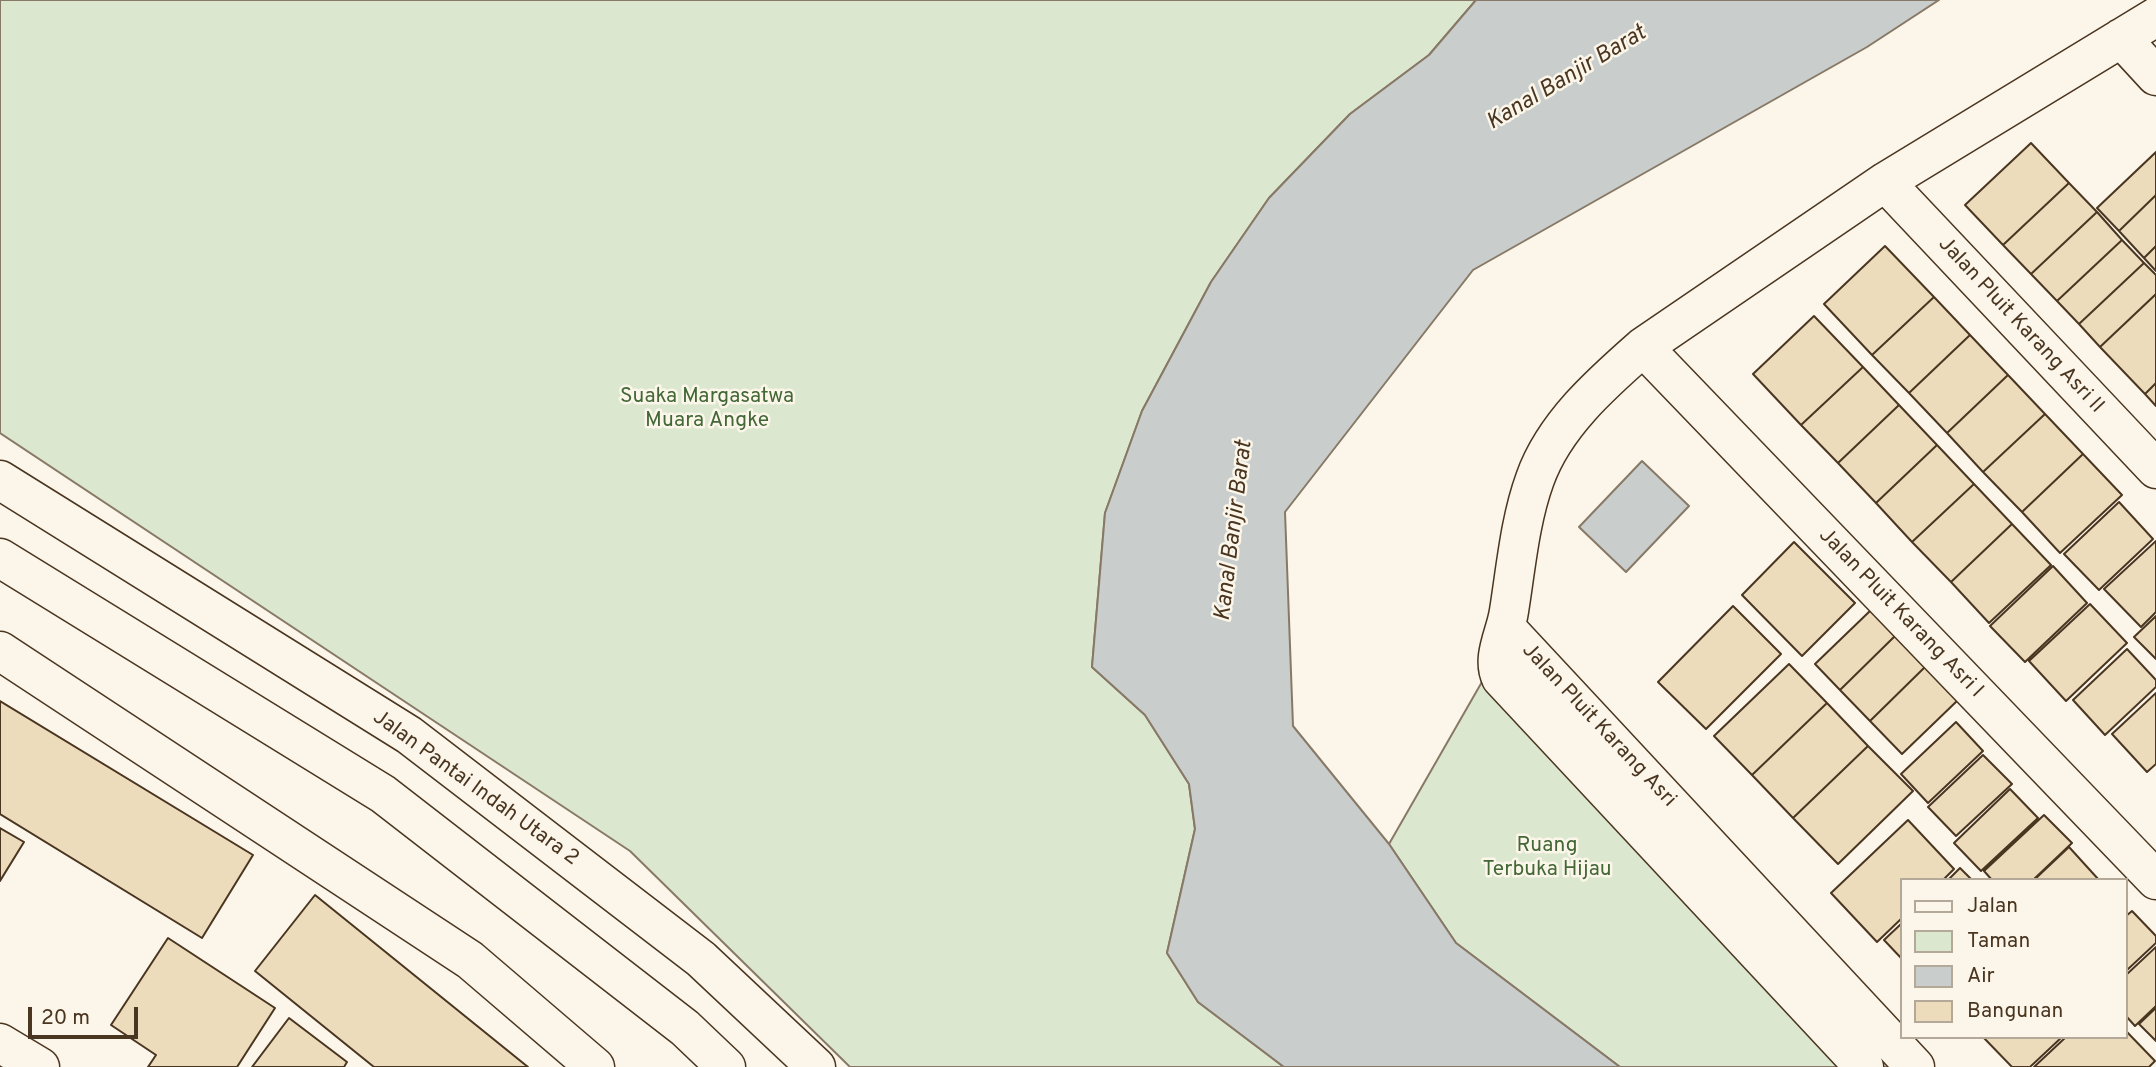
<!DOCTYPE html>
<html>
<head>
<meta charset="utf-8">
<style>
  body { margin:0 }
  #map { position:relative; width:2156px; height:1067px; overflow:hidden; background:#fbf6e9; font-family:Overpass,sans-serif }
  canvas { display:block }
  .legend { position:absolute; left:1900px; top:878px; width:228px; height:161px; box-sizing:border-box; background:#fbf6e9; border:2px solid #b4a999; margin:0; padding:9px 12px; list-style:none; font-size:21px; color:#4a3520 }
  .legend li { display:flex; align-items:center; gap:14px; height:35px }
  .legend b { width:35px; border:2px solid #b4a999 }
  .scale { position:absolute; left:28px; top:1007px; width:110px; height:32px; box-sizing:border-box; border:4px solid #4a3520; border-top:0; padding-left:9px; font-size:21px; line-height:24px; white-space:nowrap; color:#4a3520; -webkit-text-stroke:5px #fbf6e9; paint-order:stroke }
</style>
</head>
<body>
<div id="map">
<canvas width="2156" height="1067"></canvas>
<ul class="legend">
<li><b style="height:9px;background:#fbf6e9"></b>Jalan</li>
<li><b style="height:19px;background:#dce7d0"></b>Taman</li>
<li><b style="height:19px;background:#c9cecd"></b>Air</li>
<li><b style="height:19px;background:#ecdcbc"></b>Bangunan</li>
</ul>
<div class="scale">20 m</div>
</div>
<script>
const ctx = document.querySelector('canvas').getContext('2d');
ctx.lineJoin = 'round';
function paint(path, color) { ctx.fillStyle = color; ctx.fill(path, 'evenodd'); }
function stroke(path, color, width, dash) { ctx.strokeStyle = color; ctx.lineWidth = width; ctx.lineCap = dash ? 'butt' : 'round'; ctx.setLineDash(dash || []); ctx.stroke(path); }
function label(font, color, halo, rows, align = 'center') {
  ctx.font = font + ' Overpass,sans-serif'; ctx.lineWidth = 5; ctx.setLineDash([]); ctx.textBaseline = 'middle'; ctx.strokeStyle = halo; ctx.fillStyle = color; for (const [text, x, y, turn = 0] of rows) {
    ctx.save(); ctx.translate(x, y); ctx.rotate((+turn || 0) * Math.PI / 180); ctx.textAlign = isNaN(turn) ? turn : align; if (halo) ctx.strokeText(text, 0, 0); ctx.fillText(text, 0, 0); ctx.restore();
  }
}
const green = new Path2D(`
  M 0,0 L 1476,0 L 1429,55 L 1350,114 L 1269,198 L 1211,282 L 1142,411 L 1105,513 L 1092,667 L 1145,715 L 1189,784 L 1195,829 L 1167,953 L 1198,1002 L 1284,1067 L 850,1067 L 630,851 L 0,433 Z
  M 1510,633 L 1897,1067 L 1620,1067 L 1456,943 L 1389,844 Z`);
paint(green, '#dce7d0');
stroke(green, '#887966', 2);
const water = new Path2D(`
  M 1476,0 L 1939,0 L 1867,47 L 1473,270 L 1285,512 L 1293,726 L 1389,844 L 1456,943 L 1620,1067 L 1284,1067 L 1198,1002 L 1167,953 L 1195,829 L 1189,784 L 1145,715 L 1092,667 L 1105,513 L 1142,411 L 1211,282 L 1269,198 L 1350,114 L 1429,55 Z
  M 1642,461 L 1689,506 L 1626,572 L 1579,527 Z`);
paint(water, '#c9cecd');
stroke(water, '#887966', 2);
const building = new Path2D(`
  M 2031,143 L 2069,183 L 2003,245 L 1965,205 Z
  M 2156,152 L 2156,195 L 2119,231 L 2097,208 Z
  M 2069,183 L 2097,212 L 2031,274 L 2003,245 Z
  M 2156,195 L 2156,246 L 2144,258 L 2119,231 Z
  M 2097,212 L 2122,240 L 2057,301 L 2031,274 Z
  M 2122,240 L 2144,263 L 2079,324 L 2057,301 Z
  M 1885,246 L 1934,297 L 1872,355 L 1824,304 Z
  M 2156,246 L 2156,271 L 2144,258 Z
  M 2144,263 L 2156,275 L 2156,294 L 2100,347 L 2079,324 Z
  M 2156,294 L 2156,383 L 2145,394 L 2100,347 Z
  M 1934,297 L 1970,335 L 1909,393 L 1872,355 Z
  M 1814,316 L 1863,367 L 1801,425 L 1753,374 Z
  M 1970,335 L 2008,375 L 1947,433 L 1909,393 Z
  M 1863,367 L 1899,405 L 1838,463 L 1801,425 Z
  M 2008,375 L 2045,414 L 1983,472 L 1947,433 Z
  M 2156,383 L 2156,406 L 2145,394 Z
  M 1899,405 L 1937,445 L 1876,503 L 1838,463 Z
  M 2045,414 L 2083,454 L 2022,512 L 1983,472 Z
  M 1937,445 L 1974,484 L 1912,542 L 1876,503 Z
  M 2083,454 L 2122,495 L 2060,553 L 2022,512 Z
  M 1974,484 L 2012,524 L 1951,582 L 1912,542 Z
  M 2119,502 L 2153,539 L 2099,590 L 2064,554 Z
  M 2012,524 L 2051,565 L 1989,623 L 1951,582 Z
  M 2156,541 L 2156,612 L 2141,627 L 2104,589 Z
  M 1794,542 L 1855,603 L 1802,656 L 1742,595 Z
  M 2053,566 L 2087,603 L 2025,662 L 1990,626 Z
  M 2090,604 L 2127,643 L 2066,701 L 2029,661 Z
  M 1733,606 L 1781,654 L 1706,729 L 1658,682 Z
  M 1871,610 L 1896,635 L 1840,690 L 1815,664 Z
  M 2156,616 L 2156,659 L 2134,637 Z
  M 1896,635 L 1926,666 L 1870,721 L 1840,690 Z
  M 2127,649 L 2156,680 L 2156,687 L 2105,735 L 2073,700 Z
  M 1789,664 L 1827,703 L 1752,775 L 1714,736 Z
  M 1926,666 L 1958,700 L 1902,754 L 1870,721 Z
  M 2156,693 L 2156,764 L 2147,772 L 2112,734 Z
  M 0,701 L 253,855 L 202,938 L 0,814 Z
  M 1827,703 L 1868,746 L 1793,818 L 1752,775 Z
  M 1956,722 L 1983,751 L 1928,803 L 1901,774 Z
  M 1868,746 L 1913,791 L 1838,864 L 1793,818 Z
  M 1983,755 L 2012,784 L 1956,836 L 1928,807 Z
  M 2010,789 L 2038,818 L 1981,871 L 1954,843 Z
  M 2044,815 L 2072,843 L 2033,880 L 1992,880 L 1984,871 Z
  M 1908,820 L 1954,869 L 1943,880 L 1902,880 L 1902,918 L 1877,942 L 1831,893 Z
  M 0,828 L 24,842 L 0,881 Z
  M 2069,847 L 2099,880 L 2034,880 Z
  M 1960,868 L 1972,880 L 1948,880 Z
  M 315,895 L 528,1067 L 374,1067 L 255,971 Z
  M 2132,911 L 2156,936 L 2156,943 L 2126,971 L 2126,916 Z
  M 1902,923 L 1902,959 L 1884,940 Z
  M 168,938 L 275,1008 L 237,1067 L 148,1067 L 156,1055 L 111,1025 Z
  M 2156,947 L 2156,1006 L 2135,1026 L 2126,1016 L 2126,975 Z
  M 2156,1008 L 2156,1041 L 2139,1024 Z
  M 289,1018 L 347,1062 L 344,1067 L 252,1067 Z
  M 2126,1031 L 2155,1061 L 2149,1067 L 2034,1067 L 2066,1037 L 2126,1037 Z
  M 1983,1037 L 2062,1037 L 2030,1067 L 2012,1067 Z`);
paint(building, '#ecdcbc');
stroke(building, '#4a3520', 2);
const minor = new Path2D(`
  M 2121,38 L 2156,76
  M 1885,182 L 2156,469
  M 1643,347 L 2156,880
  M 0,480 L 409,735 L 701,959 L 816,1067
  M 0,558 L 383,794 L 685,1028 L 726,1067
  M 1507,629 L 1915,1067
  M 0,651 L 470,960 L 595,1067
  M 0,1043 L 40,1067
  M 1864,1067 L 1501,678 C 1491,657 1506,633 1509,611 C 1516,567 1520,520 1535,479 C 1554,425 1602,383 1643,347 L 1885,182 L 2156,17`);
stroke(minor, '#4a3520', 41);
stroke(minor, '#fbf6e9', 38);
label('21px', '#4a3520', '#fbf6e9', [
  ["Jalan Pluit Karang Asri II",2020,326,47],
  ["Jalan Pluit Karang Asri I",1900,614,46],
  ["Jalan Pluit Karang Asri",1598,726,47],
  ["Jalan Pantai Indah Utara 2",475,789,36]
]);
label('21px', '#436837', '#fbf6e9', [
  ["Suaka Margasatwa",707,398],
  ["Muara Angke",707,422],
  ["Ruang",1547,847],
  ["Terbuka Hijau",1547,871]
]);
label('italic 23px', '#4a3520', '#fbf6e9', [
  ["Kanal Banjir Barat",1567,79,-31],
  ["Kanal Banjir Barat",1235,531,-83]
]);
</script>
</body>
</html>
